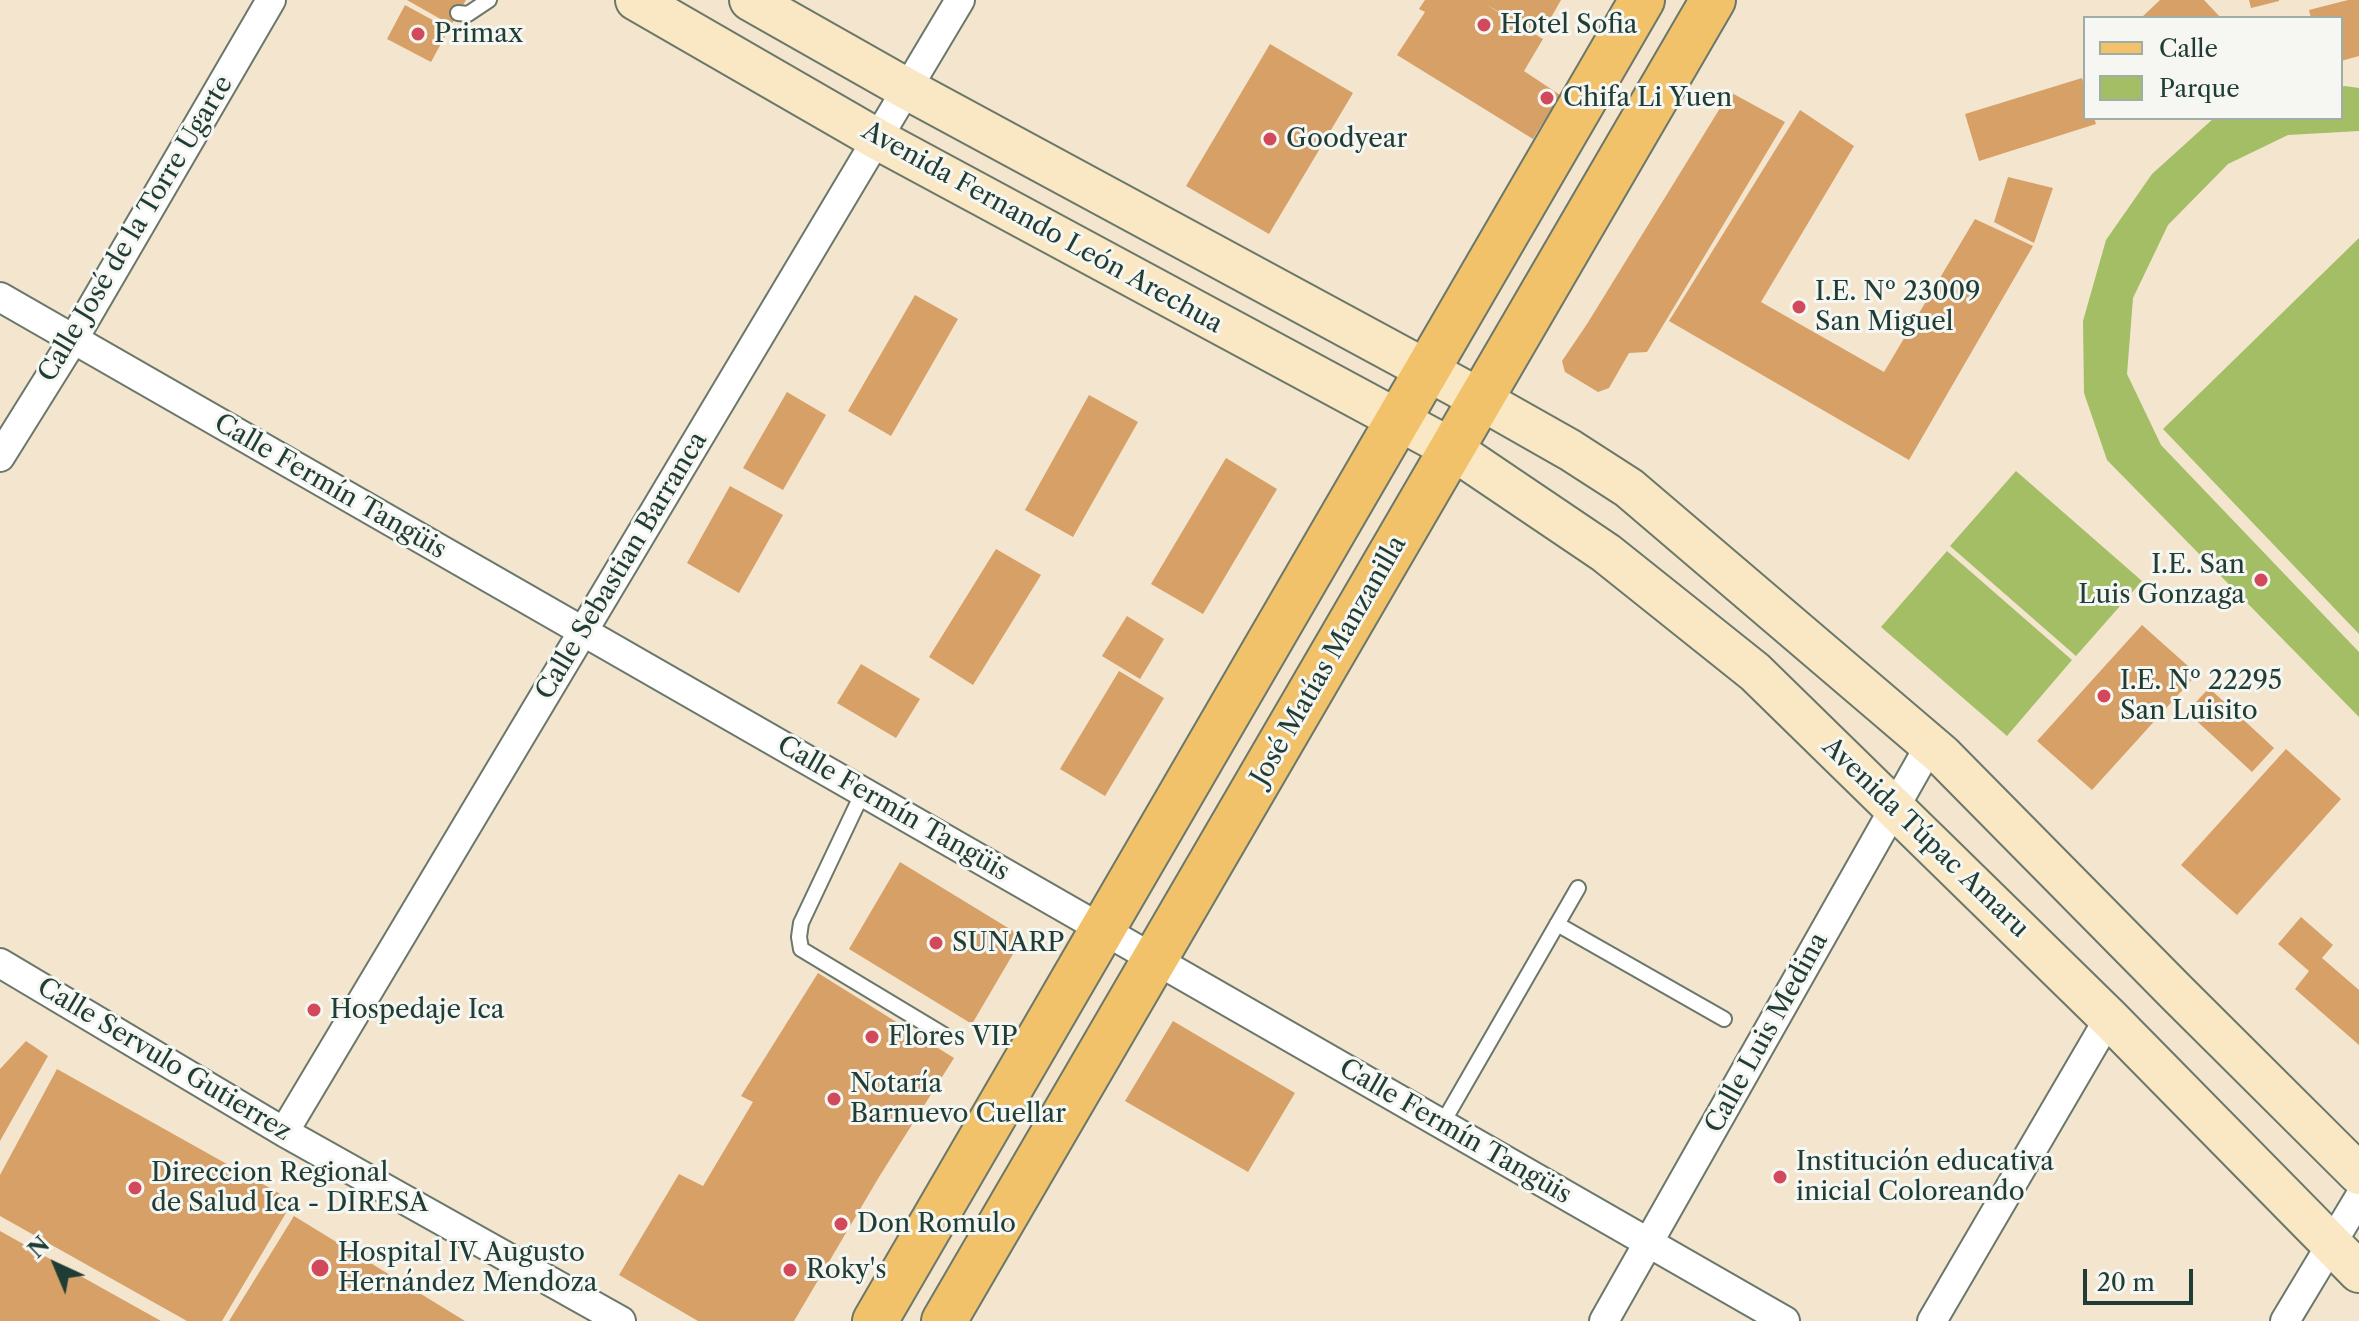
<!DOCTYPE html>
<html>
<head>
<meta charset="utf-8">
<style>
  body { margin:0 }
  #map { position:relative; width:2359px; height:1321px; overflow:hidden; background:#f3e5ce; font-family:"Libre Caslon Text",serif }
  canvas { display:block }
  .legend { position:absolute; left:2083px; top:16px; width:260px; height:104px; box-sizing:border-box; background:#f6f6f2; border:2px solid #a0aca6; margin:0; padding:10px 14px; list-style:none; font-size:24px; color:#1f3d34 }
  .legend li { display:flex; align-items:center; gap:16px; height:40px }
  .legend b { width:40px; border:2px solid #a0aca6 }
  .north { position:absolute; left:16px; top:1225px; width:80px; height:80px; -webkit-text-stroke:6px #f6f6f2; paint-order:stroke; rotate:316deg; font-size:22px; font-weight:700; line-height:32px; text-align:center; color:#1f3d34 }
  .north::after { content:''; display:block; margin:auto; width:28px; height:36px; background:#1f3d34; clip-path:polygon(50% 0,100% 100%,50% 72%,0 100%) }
  .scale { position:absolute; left:2083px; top:1269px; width:110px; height:36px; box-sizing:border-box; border:4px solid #1f3d34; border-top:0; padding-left:10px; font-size:24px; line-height:28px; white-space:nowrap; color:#1f3d34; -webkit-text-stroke:6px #f6f6f2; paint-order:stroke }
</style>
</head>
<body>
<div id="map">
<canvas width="2359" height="1321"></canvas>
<ul class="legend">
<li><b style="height:10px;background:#f2c26a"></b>Calle</li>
<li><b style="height:22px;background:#a3be64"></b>Parque</li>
</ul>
<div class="north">N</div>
<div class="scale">20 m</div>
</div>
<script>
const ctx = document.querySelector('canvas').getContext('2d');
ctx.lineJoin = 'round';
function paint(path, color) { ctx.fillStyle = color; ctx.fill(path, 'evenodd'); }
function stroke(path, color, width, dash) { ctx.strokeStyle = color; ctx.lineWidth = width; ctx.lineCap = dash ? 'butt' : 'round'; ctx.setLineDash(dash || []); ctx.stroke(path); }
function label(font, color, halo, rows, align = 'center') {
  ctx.font = font + ' "Libre Caslon Text",serif'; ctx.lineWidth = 6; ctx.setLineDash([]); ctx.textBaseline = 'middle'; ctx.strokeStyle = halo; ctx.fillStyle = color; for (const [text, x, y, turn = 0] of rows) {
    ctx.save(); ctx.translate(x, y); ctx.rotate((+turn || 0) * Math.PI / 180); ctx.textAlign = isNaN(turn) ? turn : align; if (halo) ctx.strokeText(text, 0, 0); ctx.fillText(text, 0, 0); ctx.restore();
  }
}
paint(new Path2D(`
  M 2345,86 L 2359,88 L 2359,131 L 2288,135 L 2228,164 L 2168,225 L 2133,298 L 2127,374 L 2161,445 L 2359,652 L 2359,717 L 2107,460 L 2084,393 L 2083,321 L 2106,240 L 2152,174 L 2214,118 L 2341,118 L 2341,87 Z
  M 2359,238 L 2359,634 L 2163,429 Z
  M 2016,471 L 2142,581 L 2076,656 L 1950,546 Z
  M 1947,551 L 2072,660 L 2007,736 L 1881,627 Z`), '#a3be64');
paint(new Path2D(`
  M 407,0 L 466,0 L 451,25 Z
  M 1425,0 L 1561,0 L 1541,35 L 1485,4 L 1543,39 L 1524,71 L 1560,95 L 1533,139 L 1397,55 L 1425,12 L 1419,9 Z
  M 2160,0 L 2204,0 L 2221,18 L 2141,18 Z
  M 2249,0 L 2279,0 L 2279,1 L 2251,8 Z
  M 2348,0 L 2359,0 L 2359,56 L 2341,61 L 2341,18 L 2311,18 L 2309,10 Z
  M 405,5 L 449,29 L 431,62 L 387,39 Z
  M 1270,44 L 1353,93 L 1269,234 L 1186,186 Z
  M 2082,78 L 2085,89 L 2085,118 L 2094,118 L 2096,124 L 1979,161 L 1965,114 Z
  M 1730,92 L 1785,122 L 1647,352 L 1629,353 L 1609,388 L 1598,392 L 1565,372 L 1562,361 L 1587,324 Z
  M 1800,110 L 1854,146 L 1761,302 L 1884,372 L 1975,219 L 2033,246 L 1909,460 L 1669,321 Z
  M 2008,177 L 2053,188 L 2034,243 L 1994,222 Z
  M 915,295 L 958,319 L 891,436 L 848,411 Z
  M 787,392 L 826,415 L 783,490 L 743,468 Z
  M 1089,395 L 1138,422 L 1073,537 L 1025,510 Z
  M 1226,458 L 1277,489 L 1203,614 L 1151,584 Z
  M 730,486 L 783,515 L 739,593 L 687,563 Z
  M 996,549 L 1041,575 L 973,685 L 929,657 Z
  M 1127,616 L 1164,639 L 1140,679 L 1102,656 Z
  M 2142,625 L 2197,674 L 2092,790 L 2037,741 Z
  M 861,664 L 920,699 L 896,738 L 837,703 Z
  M 1119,671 L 1164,698 L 1105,796 L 1060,769 Z
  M 2209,688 L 2274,748 L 2252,772 L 2187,712 Z
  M 2286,749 L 2341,799 L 2237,915 L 2181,865 Z
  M 900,862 L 1023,937 L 972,1024 L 849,949 Z
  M 2301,917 L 2333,945 L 2322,958 L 2359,990 L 2359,1045 L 2295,989 L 2309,971 L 2278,944 Z
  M 818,973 L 954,1058 L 879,1177 L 794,1321 L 698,1321 L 619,1275 L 679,1174 L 703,1186 L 753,1102 L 741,1096 Z
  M 1173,1021 L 1295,1093 L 1248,1172 L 1125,1101 Z
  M 26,1041 L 48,1056 L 0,1141 L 0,1069 Z
  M 57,1069 L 293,1201 L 222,1321 L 187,1321 L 0,1216 L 0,1175 Z
  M 294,1216 L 465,1321 L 229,1321 Z
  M 0,1231 L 161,1321 L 0,1321 Z`), '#d6a067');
const lane = new Path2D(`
  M 458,13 L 468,14 L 489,0
  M 863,792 L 801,923 L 799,937 L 801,949 L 944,1035
  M 1557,924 L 1724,1019
  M 1442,1124 L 1578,888`);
const street = new Path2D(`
  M 0,297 L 1785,1321
  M 0,457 L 73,340 L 271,0
  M 0,963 L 284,1132 L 621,1321
  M 284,1132 L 960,0
  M 1604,1321 L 1930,745
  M 1932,1321 L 2109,1018
  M 2285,1321 L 2359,1198`);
const secondary = new Path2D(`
  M 636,0 L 877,139 L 1452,449 L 1606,553 L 1755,672 L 2109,1018 L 2359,1272
  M 750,0 L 907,89 L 1480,399 L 1570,450 L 1629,488 L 1942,755 L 2176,992 L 2359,1174`);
const primary = new Path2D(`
  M 875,1321 L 1642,0
  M 944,1321 L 1713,0`);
stroke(lane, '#69786a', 18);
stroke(street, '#69786a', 32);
stroke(secondary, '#69786a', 44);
stroke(primary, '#69786a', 48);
stroke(lane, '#fff', 14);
stroke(street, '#fff', 28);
stroke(secondary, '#fae7c3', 40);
stroke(primary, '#f2c26a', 44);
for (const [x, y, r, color] of [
  [1484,25,8,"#d1495b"],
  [418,34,8,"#d1495b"],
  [1547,98,8,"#d1495b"],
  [1270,139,8,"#d1495b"],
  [1799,307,8,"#d1495b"],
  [2261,580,8,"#d1495b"],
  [2104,696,8,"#d1495b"],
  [936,943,8,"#d1495b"],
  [314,1010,8,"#d1495b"],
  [872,1037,8,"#d1495b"],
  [834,1099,8,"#d1495b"],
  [1780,1177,8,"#d1495b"],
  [135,1188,8,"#d1495b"],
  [841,1224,8,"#d1495b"],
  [320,1268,10,"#d1495b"],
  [790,1270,8,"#d1495b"]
]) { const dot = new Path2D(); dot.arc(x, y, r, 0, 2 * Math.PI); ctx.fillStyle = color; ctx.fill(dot); stroke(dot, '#f6f6f2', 3); }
label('26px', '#1f3d34', '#f6f6f2', [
  ["Hotel Sofia",1500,25],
  ["Primax",434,34],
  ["Chifa Li Yuen",1563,98],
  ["Goodyear",1286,139],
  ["I.E. Nº 23009",1815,292],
  ["San Miguel",1815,322],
  ["I.E. San",2245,565,"right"],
  ["Luis Gonzaga",2245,595,"right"],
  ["I.E. Nº 22295",2120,681],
  ["San Luisito",2120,711],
  ["SUNARP",952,943],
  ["Hospedaje Ica",330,1010],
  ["Flores VIP",888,1037],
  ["Notaría",850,1084],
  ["Barnuevo Cuellar",850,1114],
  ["Institución educativa",1796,1162],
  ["inicial Coloreando",1796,1192],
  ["Direccion Regional",151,1173],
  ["de Salud Ica - DIRESA",151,1203],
  ["Don Romulo",857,1224],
  ["Hospital IV Augusto",338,1253],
  ["Hernández Mendoza",338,1283],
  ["Roky's",806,1270]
], 'left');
label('26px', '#1f3d34', '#f6f6f2', [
  ["Avenida Fernando León Arechua",1042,228,29],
  ["Calle José de la Torre Ugarte",136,229,-59],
  ["Calle Fermín Tangüis",330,487,30],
  ["Calle Sebastian Barranca",622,566,-59],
  ["José Matías Manzanilla",1329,661,-60],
  ["Calle Fermín Tangüis",893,809,30],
  ["Avenida Túpac Amaru",1925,838,44],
  ["Calle Luis Medina",1767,1033,-61],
  ["Calle Servulo Gutierrez",164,1060,31],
  ["Calle Fermín Tangüis",1455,1132,30]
]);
</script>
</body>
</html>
